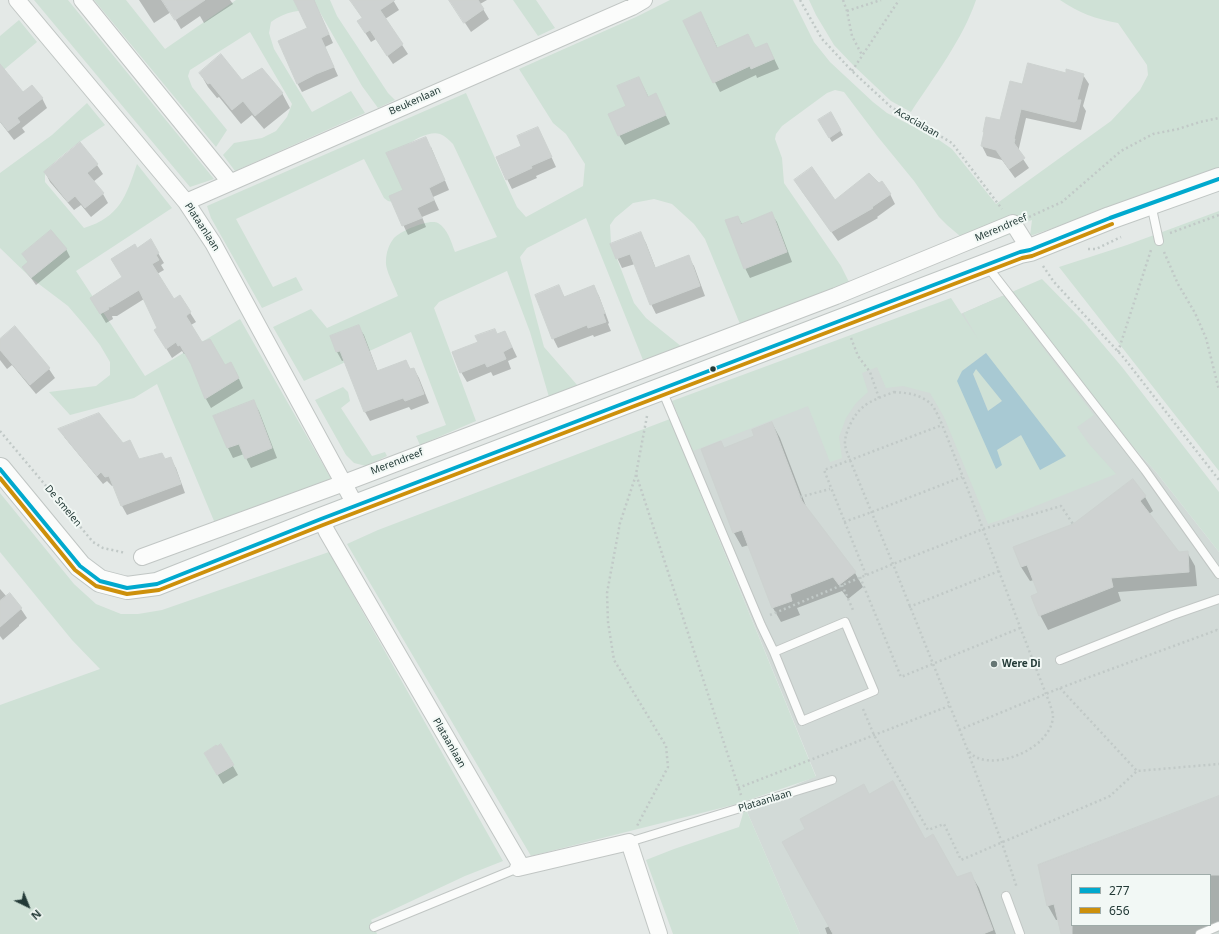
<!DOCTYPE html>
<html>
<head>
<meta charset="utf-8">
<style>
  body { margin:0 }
  #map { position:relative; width:1219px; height:934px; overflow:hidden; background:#e4e9e7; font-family:"Noto Sans",sans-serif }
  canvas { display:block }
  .legend { position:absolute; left:1071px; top:874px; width:140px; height:52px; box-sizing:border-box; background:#f2f8f5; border:1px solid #9faca9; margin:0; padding:5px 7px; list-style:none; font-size:12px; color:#233a37 }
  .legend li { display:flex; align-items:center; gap:8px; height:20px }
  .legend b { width:20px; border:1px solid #9faca9 }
  .north { position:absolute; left:8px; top:886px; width:40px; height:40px; -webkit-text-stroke:3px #f2f8f5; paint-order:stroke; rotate:137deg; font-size:11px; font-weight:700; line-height:16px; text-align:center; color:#233a37 }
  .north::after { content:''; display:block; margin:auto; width:14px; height:18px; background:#233a37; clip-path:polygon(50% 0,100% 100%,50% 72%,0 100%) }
</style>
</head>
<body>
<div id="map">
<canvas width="1219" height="934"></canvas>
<ul class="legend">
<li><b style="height:5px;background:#00a9ce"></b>277</li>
<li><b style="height:5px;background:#cd900b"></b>656</li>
</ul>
<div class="north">N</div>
</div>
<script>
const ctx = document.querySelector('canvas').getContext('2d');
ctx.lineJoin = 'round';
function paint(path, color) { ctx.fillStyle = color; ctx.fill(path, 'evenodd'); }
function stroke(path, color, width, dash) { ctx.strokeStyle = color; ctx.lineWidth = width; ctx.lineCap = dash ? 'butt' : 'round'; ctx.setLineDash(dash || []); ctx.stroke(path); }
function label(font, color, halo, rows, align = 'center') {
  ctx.font = font + ' "Noto Sans",sans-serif'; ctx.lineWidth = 4; ctx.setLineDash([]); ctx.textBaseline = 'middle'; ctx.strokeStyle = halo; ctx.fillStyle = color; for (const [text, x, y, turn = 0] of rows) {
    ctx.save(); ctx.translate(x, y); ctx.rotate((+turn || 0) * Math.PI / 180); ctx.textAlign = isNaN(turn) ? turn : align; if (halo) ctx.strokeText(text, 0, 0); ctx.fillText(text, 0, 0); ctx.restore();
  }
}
paint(new Path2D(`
  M 1002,296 L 1083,392 L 1156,472 L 1219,552 L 1219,934 L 800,934 L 745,807 L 816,776 L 670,419 L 963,313 ZM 1072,875 L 1210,875 L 1210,925 L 1072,925 Z`), '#d2dad7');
paint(new Path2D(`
  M 34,0 L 68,0 L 214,179 L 190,187 Z
  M 94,0 L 126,0 L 165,49 L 236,0 L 330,0 L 337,16 L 388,93 L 395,100 L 378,108 L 362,86 L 318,9 C 300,10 286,11 271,22 L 269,33 L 274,49 L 312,112 L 351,91 L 365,113 L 235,171 L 223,155 L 234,143 L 262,138 L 276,131 L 287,117 L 292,104 L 250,32 L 190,70 L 188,76 L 192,87 L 227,130 L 216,147 Z
  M 513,0 L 536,0 L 555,28 L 538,36 Z
  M 670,0 L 793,0 L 814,42 L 830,62 L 873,102 L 887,113 L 939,140 L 952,149 L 996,204 L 1111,121 L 1140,90 L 1148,75 L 1147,65 L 1118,23 C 1096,19 1079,13 1060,0 L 1219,0 L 1219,171 L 1030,236 L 1032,220 L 1024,223 L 1011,234 L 974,248 L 947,225 L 939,217 L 914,181 L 878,137 L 844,92 L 835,90 L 827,93 L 782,126 L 776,134 L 775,139 L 782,158 L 784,183 L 841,266 L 850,284 L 740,324 L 705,239 L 694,224 L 672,204 L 654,199 L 633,203 L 615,218 L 610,225 L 611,243 L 634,303 L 646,318 L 682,347 L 643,360 L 586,218 L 527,248 L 520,257 L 544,347 L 578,386 L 549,397 L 530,332 L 507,271 L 439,302 L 434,308 L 476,421 L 420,445 L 416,436 L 446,425 L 411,332 L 304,381 L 273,327 L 311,309 L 327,328 L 398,296 C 395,287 385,270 386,261 C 386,253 389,244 394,238 C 400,231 430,218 438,223 C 448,229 451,242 455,252 L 497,237 L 453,144 C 449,140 445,136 440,134 C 430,131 414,139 407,146 L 417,185 L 392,202 L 388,201 L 384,198 L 364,159 L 236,219 L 273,287 L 296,277 L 303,290 L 262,308 L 211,218 L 207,206 L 466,93 L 510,192 L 517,207 L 526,217 L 583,186 L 585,164 L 566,134 L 553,123 L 519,69 L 636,17 Z
  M 809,0 L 976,0 C 963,39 933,78 911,112 L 891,101 L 854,66 L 834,45 L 816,15 Z
  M 19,20 L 37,42 L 0,73 L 0,36 Z
  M 87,103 L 105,125 C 90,135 52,159 45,175 C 45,176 45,181 45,182 L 84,228 C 120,217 126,196 137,164 L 172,208 L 76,271 L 145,376 L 240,319 L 333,482 L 219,533 L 157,384 L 134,398 L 70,415 L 49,392 L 96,386 L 110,375 L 110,362 L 100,345 L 86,327 L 68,306 L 31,278 L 0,248 L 0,173 L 52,135 Z
  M 1219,211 L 1219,471 L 1059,267 L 1127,245 Z
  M 1042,279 L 1083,321 L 1122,367 L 1219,492 L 1219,552 L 1156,472 L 1083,392 L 1013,308 L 1094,415 L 1077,427 L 1089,444 L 1116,474 L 1003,519 L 988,524 L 944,417 L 930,393 L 903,386 L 886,388 L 877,367 L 862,373 L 868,392 L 856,403 L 846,418 L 839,437 L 842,458 L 830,462 L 808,406 L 693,451 L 672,401 L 951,298 L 978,339 L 963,313 ZM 986,353 L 1021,435 L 996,450 L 962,371 Z
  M 976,368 L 1002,401 L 988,411 L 973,374 Z
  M 343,387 L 348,392 L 350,401 L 341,408 L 372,456 L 385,452 L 387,456 L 366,466 L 354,463 L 346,455 L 315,400 Z
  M 670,419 L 816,777 L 737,804 L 531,856 L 347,544 L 378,530 Z
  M 0,493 L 74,584 L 96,604 L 121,614 L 138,614 L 162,610 L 329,552 L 503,861 L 465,876 L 371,920 L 377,934 L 0,934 L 0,705 L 100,669 L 72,640 L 0,552 ZM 221,744 L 234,765 L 217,775 L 204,753 L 216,745 L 217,747 Z
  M 745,807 L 800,934 L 673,934 L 646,860 L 674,849 L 739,827 Z`), '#cfe1d6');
paint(new Path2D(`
  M 986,353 L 1066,456 L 1040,470 L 1021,435 L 997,450 L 1002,465 L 996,469 L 957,381 L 962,371 ZM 976,369 L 1002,401 L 988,411 L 973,374 Z`), '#a8c9d3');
paint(new Path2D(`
  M 139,0 L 230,0 L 233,4 L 204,23 L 200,16 L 181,29 L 171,12 L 154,23 Z
  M 298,0 L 314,0 L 333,43 L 325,47 L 338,76 L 302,92 L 297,83 L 308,28 Z
  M 358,0 L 393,0 L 399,10 L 385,19 L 408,54 L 393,64 L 376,39 L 371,42 L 364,31 L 363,18 Z
  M 450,0 L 487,0 L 480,4 L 489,19 L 471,32 Z
  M 684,21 L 706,23 L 718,49 L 755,49 L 767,44 L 779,69 L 757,78 L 756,75 L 720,92 Z
  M 0,72 L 23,93 L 42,98 L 47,108 L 22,128 L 25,132 L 14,140 L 0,122 Z
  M 200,73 L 242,82 L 282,93 L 290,108 L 264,129 L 252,115 L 241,124 L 219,97 L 217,98 L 208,87 Z
  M 1066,74 L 1083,75 L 1089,84 L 1083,106 L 1086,111 L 1081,130 L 1026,118 L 1019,148 L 1019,153 L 1029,168 L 1015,178 L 1002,160 L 987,156 L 982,146 L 1000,121 L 1023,86 Z
  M 639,78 L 649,98 L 656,95 L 670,124 L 625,145 L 619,135 Z
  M 830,113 L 843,135 L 832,142 L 819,120 Z
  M 538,128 L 556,167 L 536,176 L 537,178 L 512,189 L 507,179 L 523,146 Z
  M 80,144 L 97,165 L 103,174 L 93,182 L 103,194 L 108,203 L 91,217 L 81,205 L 74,210 L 50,182 L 45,172 Z
  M 431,147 L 449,190 L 433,197 L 439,210 L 422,217 L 426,227 L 408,235 L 390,197 L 404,191 Z
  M 801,190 L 835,201 L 890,194 L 895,204 L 877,217 L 878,218 L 838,241 Z
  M 771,213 L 777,222 L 792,262 L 750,278 L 745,268 L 738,217 L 742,224 Z
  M 641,234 L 646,243 L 656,269 L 688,257 L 694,266 L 705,296 L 656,314 L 651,304 L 635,264 L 622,268 L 611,245 Z
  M 66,249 L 70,257 L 36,285 L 23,267 Z
  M 137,249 L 158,253 L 164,263 L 161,265 L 164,270 L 157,274 L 174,300 L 180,297 L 196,322 L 191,325 L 202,343 L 225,366 L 236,372 L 243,388 L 211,408 L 206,399 L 193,365 L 186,353 L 184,354 L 182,351 L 172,358 L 155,330 L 158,328 L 144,299 L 117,316 L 112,316 L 113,319 L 106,323 L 91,298 L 124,278 Z
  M 559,287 L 565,298 L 594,287 L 599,296 L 609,323 L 608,324 L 611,331 L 594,337 L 593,335 L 558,348 L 553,338 Z
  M 358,326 L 364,335 L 378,372 L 406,362 L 411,370 L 414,369 L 419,378 L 429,403 L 411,410 L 409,407 L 370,421 L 365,412 L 345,360 L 342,361 L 337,352 Z
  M 15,327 L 49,369 L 55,378 L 36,394 L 12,365 L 7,369 L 0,360 L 0,340 Z
  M 505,332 L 517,357 L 508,361 L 511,369 L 493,376 L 491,372 L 467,382 L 461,372 L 497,335 Z
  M 254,402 L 259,411 L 277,458 L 251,468 L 244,454 L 233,458 L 228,448 L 214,416 Z
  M 772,423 L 780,438 L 807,509 L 855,573 L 863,587 L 848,599 L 842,591 L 797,608 L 800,615 L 781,622 L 773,608 L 749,545 L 742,547 L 734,533 L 702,449 L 724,449 L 755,437 Z
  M 60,429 L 123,444 L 140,460 L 165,460 L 170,458 L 176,468 L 185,493 L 127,515 L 122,506 L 114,486 L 112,486 L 107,481 L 103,484 L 65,438 Z
  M 1133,480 L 1145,497 L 1153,511 L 1149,514 L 1178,553 L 1187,552 L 1195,566 L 1197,586 L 1118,592 L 1121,601 L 1048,630 L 1040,615 L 1040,593 L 1034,580 L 1030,581 L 1021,567 L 1014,548 L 1074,525 Z
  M 0,589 L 7,597 L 10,595 L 21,609 L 27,618 L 19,625 L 19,626 L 3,640 L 0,636 Z
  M 221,745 L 238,775 L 223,784 L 205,753 Z
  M 869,795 L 925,840 L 957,878 L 970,873 L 979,888 L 996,934 L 827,934 L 825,928 L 830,926 Z
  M 1219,797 L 1219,930 L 1208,934 L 1062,934 L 1058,920 L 1056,920 L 1048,906 L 1039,865 ZM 1072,875 L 1210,875 L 1210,925 L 1072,925 Z`), '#0003');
const building = new Path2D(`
  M 162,0 L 205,0 L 175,20 Z
  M 294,0 L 314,0 L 329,34 L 321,38 L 334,67 L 316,74 L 297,84 L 278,41 L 307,28 Z
  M 350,0 L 395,0 L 380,10 L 403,44 L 387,56 L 370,30 L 365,33 L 357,21 L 362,18 Z
  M 449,0 L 478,0 L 484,9 L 464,23 Z
  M 701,12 L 717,48 L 748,34 L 755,48 L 767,43 L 774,59 L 751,69 L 750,66 L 713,83 L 683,21 Z
  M 221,54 L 242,80 L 262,68 L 283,93 L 255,116 L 243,101 L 232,110 L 210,83 L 208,84 L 199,73 Z
  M 1028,63 L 1066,73 L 1066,69 L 1084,74 L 1077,100 L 1081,100 L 1076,121 L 1074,122 L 1021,109 L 1014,139 L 1015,139 L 1014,143 L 1025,158 L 1009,169 L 996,150 L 981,146 L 984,132 L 983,132 L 986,117 L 1000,120 L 1010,81 L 1022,84 Z
  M 0,64 L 23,92 L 32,85 L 43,98 L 17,118 L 20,122 L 8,131 L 0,121 Z
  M 639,77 L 648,97 L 656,93 L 666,115 L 618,136 L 608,114 L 626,106 L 617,86 Z
  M 831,112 L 841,130 L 829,138 L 818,120 Z
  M 538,127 L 552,157 L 531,166 L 532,168 L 506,180 L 496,157 L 521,146 L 517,136 Z
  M 426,137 L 445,180 L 429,188 L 434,200 L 417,208 L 422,218 L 402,226 L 389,196 L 403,190 L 386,153 Z
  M 80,142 L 98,164 L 87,173 L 104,193 L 85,208 L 75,196 L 68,202 L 44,172 Z
  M 812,167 L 835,200 L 869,173 L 879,183 L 882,181 L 891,194 L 872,207 L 873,208 L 831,232 L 794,180 Z
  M 772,212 L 787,252 L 744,269 L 725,220 L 738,216 L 741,224 Z
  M 51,230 L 67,249 L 31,278 L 22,267 L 28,262 L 22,254 Z
  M 641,232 L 655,268 L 689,255 L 700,286 L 650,305 L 630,254 L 616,259 L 610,244 Z
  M 151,239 L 159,253 L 156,255 L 159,260 L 152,264 L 174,299 L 180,295 L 191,312 L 186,316 L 202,342 L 210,339 L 225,365 L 231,362 L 239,378 L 205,399 L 191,364 L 180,345 L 178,346 L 176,342 L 166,349 L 154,330 L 157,328 L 139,290 L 111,307 L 108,307 L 109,309 L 100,314 L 90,298 L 122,277 L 111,259 L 135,244 L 137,248 Z
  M 559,285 L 564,297 L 594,285 L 605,313 L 603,314 L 606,322 L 588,328 L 587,325 L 552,339 L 535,295 Z
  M 359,325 L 377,371 L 406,360 L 410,369 L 414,368 L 424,394 L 405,401 L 403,398 L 364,412 L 340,351 L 336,352 L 330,336 Z
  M 15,326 L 50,368 L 30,385 L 0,350 L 0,339 Z
  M 495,329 L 497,334 L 505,331 L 512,347 L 503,352 L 506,359 L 487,367 L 485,363 L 460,373 L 452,352 L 478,342 L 475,336 Z
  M 254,400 L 272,448 L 245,459 L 239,444 L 227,448 L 213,416 Z
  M 99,413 L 123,443 L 130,440 L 139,459 L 162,453 L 165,459 L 171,457 L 181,484 L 121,506 L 109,476 L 105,477 L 101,472 L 97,476 L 58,429 Z
  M 772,422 L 802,501 L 856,572 L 839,585 L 833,577 L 790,594 L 792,601 L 772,608 L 742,530 L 733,533 L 701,449 L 721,441 L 724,448 L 754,436 L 752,430 Z
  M 1133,479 L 1146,496 L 1140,501 L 1179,552 L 1188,551 L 1189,572 L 1111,578 L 1113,587 L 1039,616 L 1031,596 L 1038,593 L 1027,565 L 1021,567 L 1013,547 L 1073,524 Z
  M 10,593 L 22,608 L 0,627 L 0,601 Z
  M 221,744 L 234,765 L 217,775 L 204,753 L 216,745 L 217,746 Z
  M 893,781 L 925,839 L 933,834 L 957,877 L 971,872 L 993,930 L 983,934 L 833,934 L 782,842 L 805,829 L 800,819 L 864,784 L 869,794 Z
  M 1219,796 L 1219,875 L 1072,875 L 1072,934 L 1061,934 L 1054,904 L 1047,906 L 1038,865 Z`);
paint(building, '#ced2d1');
stroke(building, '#cdd2d0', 1);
const lane = new Path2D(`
  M 1151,204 L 1159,241
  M 987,266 L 1145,470 L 1219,574
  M 662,390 L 761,625 L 774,652 L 802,721 L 874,691 L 845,622 L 774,652
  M 1060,660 L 1173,615 L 1219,599
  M 629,842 L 832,780
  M 1006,896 L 1020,934
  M 374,927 L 518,868
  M 1200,934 L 1219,926`);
const street = new Path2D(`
  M 17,0 L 186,202 L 213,243 L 351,497 L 356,507
  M 82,0 L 230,182
  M 186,202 L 632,7 L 644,0
  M 321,519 L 327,532 L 520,864 L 518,868 L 629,842 L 659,934
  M 142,557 L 344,483 L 836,296 L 1013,223 L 1030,250`);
const secondary = new Path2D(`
  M 0,469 L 80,566 L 100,581 L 127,588 L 157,584 L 321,519 L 1020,252 L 1030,250 L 1110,218 L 1219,179`);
stroke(lane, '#c1c6c4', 10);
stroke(street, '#c1c6c4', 18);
stroke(secondary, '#c0c6c4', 24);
stroke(new Path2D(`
  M 800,0 L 822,39 L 852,71 L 891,107 L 952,143 L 1002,209
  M 843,0 L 847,11 L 852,36 L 862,55
  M 847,11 L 881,0
  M 852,71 L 899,0
  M 1029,217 L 1062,202 L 1121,151 L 1153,134 L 1178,129 L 1200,122 L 1219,118
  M 1170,233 L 1219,215
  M 1088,249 L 1096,249 L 1121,237
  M 1164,252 L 1178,284 L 1195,313 L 1206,338 L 1219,390
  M 1043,266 L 1054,282 L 1124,358 L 1219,480
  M 851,338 L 858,356 L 870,372 L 879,398
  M 1118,352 L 1151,250
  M 894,392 C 908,393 920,394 931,404 C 939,412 953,454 959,467 C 990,546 1019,626 1050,704 C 1051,708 1053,713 1053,716 C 1052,746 1003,768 978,758 C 974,757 971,753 968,751 L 893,564 L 850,460 C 848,455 846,450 845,445 C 844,433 854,414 863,407 C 871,400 884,396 894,392 Z
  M 647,416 L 636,474 L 741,795
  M 0,431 L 93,542 L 103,548 L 126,553
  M 636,475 L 620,523 L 607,593 L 608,622 L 614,660 L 666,746 L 668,767 L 637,826
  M 800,497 L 830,489
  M 844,522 L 872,512 L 962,477
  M 866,575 L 824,470 L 942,425
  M 860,577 L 901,677 L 1020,628
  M 842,585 L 853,610 L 852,612
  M 909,607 L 999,571
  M 770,615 L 893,564 L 983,529 L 1061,506 L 1073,524
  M 1060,688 L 1137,771
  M 863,709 L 874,735 L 928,830 L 944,824 L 961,860 L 1110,796 L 1137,771 L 1219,764
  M 959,730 L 1060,688 L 1217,630 L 1219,632
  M 968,752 L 1002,843 L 1017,888
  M 738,788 L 949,706`), '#c1c9c7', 2.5, [2, 3]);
stroke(lane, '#fbfcfb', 8);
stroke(street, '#fbfcfb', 16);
stroke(secondary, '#fbfcfb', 22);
stroke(new Path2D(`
  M 0,469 L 80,566 L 100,581 L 127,588 L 157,584 L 321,519 L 1020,252 L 1030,250 L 1110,218 L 1219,179`), '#00a9ce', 4);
stroke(new Path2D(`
  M 0,478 L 75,570 L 96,586 L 127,594 L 159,590 L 323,525 L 1022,258 L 1032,256 L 1112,224`), '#cd900b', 4);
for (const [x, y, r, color] of [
  [713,369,3.5,"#233a37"],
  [994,664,4,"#677775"]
]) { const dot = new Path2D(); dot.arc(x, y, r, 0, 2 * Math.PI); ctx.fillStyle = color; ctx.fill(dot); stroke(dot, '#f2f8f5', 1.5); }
label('10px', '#233a37', '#f2f8f5', [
  ["Beukenlaan",415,101,-24],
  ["Acacialaan",917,123,30],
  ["Plataanlaan",202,227,57],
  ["Merendreef",1001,228,-23],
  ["Merendreef",397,462,-21],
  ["De Smelen",63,506,50],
  ["Plataanlaan",449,743,60],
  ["Plataanlaan",765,801,-17]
]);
label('bold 10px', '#233a37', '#f2f8f5', [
  ["Were Di",1002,664]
], 'left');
</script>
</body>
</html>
